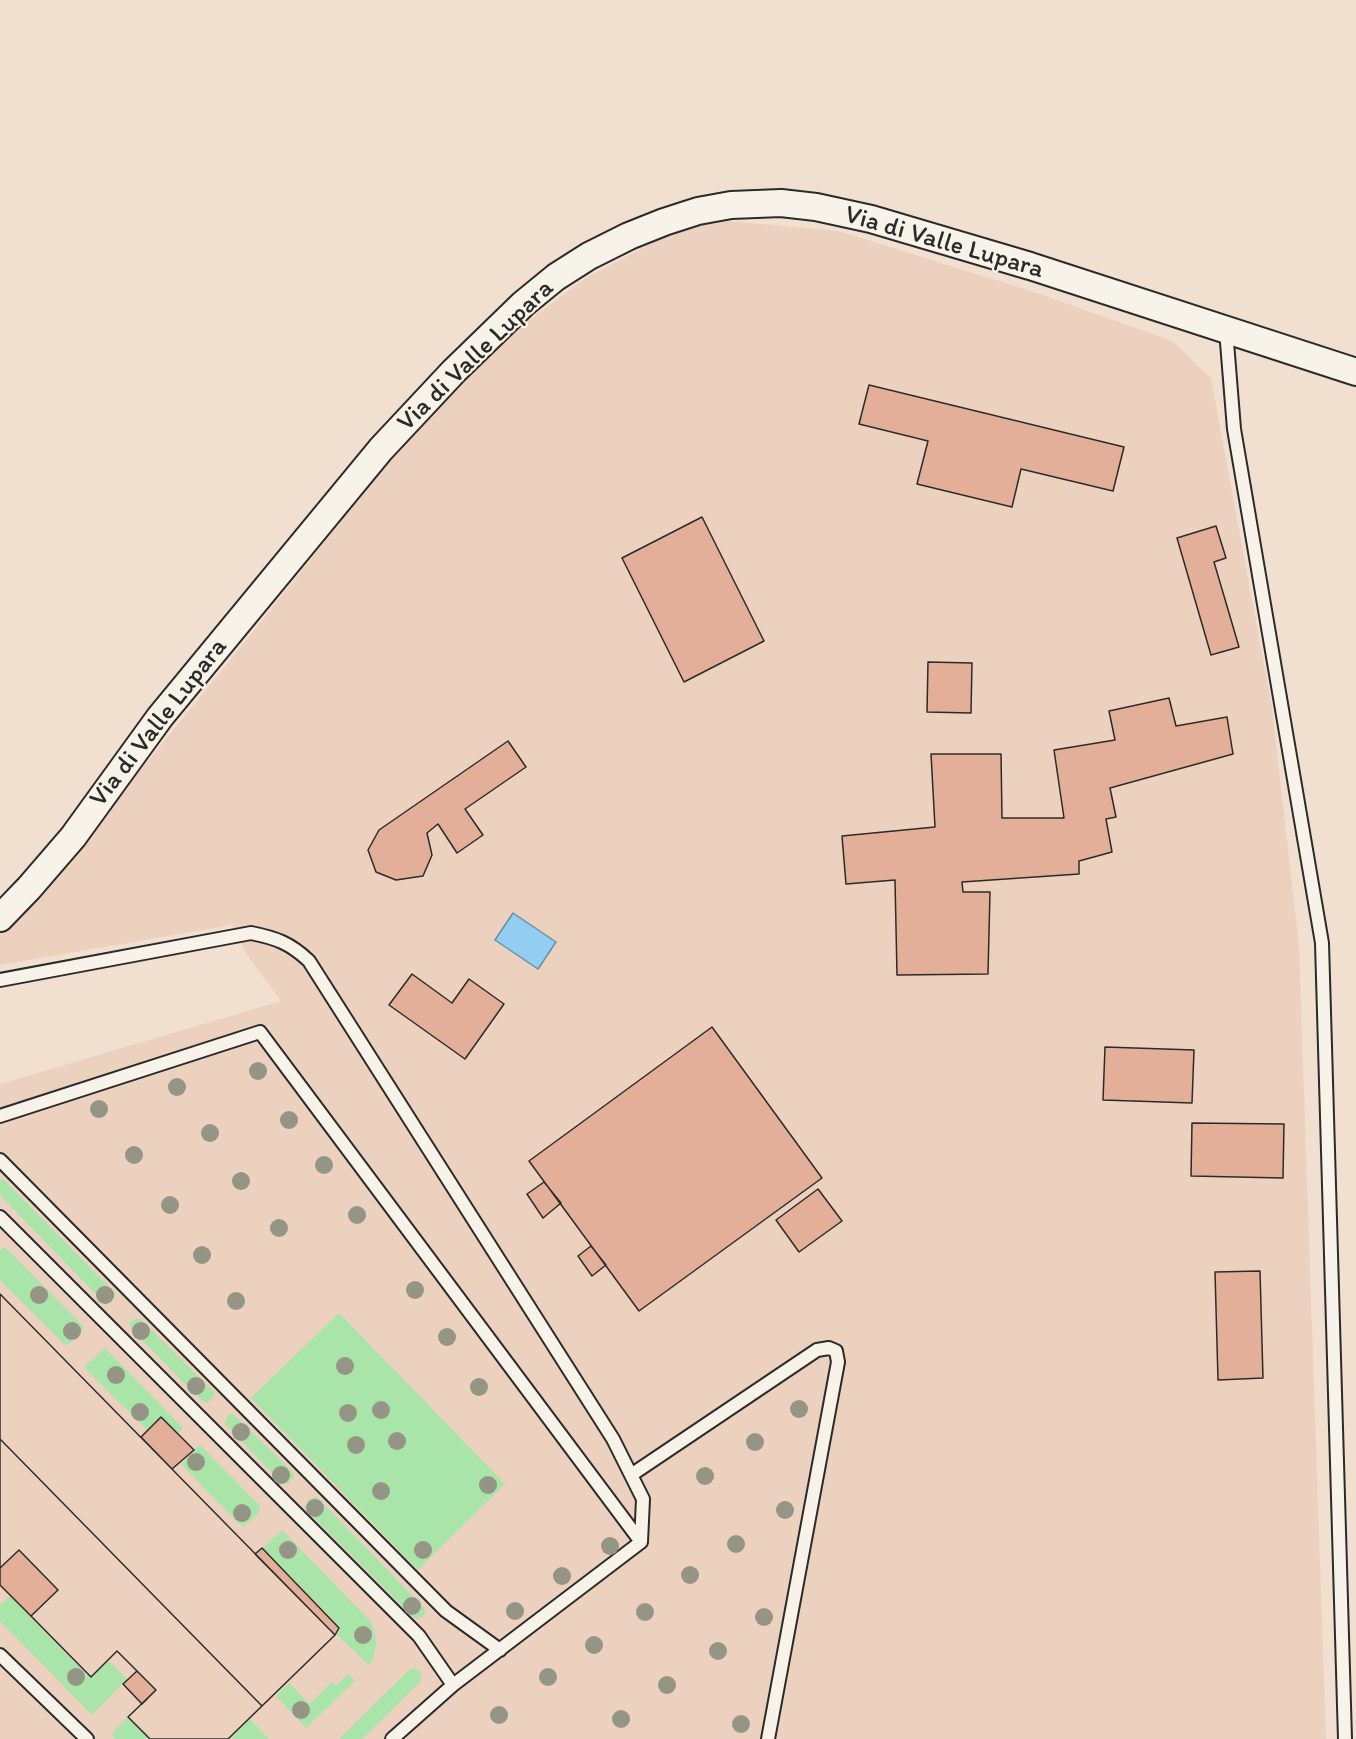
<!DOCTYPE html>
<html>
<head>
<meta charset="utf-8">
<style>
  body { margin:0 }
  canvas { display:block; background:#f1dfd0 }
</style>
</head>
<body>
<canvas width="1356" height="1739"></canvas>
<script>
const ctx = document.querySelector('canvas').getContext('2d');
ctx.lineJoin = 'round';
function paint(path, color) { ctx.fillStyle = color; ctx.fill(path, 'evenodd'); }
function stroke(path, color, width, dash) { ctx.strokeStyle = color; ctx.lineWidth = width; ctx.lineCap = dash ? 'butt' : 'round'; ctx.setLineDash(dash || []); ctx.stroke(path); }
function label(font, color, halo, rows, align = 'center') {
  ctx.font = font + ' Itim,sans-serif'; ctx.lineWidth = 4.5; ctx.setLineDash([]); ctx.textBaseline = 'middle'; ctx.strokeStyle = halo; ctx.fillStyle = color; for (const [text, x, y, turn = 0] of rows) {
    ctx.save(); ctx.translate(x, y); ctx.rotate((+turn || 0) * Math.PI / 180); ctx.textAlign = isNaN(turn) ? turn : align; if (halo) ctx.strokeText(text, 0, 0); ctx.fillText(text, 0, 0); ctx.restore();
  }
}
paint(new Path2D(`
  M 716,220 L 839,231 L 1040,294 L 1172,341 L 1211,378 L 1272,708 L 1299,946 L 1326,1739 L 0,1739 L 0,1084 L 281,1001 L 245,952 L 232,925 L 0,965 L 0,930 L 36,898 L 227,664 L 391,459 L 503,340 L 587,277 L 682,228 Z`), '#edd1bf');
paint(new Path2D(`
  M 3,1179 L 114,1292 L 116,1296 L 111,1302 L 106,1305 L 0,1195 L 0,1180 Z
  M 5,1247 L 83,1326 L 82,1331 L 69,1344 L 66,1345 L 63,1343 L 0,1280 L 0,1250 Z
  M 339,1313 L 505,1484 L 418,1570 L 251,1398 Z
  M 139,1318 L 215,1393 L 214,1396 L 207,1403 L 202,1401 L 130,1328 L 130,1322 Z
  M 105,1348 L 183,1428 L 177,1434 L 161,1417 L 147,1430 L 84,1367 Z
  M 233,1414 L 293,1472 L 294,1476 L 288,1484 L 282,1483 L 225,1424 L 225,1421 L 228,1415 Z
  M 200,1445 L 260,1506 C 259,1515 250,1522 243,1526 L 237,1522 L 181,1464 Z
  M 316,1496 L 425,1609 L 426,1612 L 422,1617 L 417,1619 L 414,1618 L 306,1510 L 305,1506 L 308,1500 Z
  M 282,1530 L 371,1622 C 378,1638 378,1650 369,1665 L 335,1633 L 340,1627 L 263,1548 Z
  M 10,1596 L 90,1678 L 109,1661 L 127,1679 L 92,1715 L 0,1621 L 0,1605 Z
  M 414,1668 L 419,1670 L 421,1673 L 420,1682 L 362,1739 L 339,1739 L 410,1669 Z
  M 348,1674 L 355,1681 L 306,1728 L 276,1696 L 289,1683 L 310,1704 L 332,1682 L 336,1686 Z
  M 128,1717 L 150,1739 L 116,1739 L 111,1734 Z
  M 250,1719 L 269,1739 L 231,1739 Z`), '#a9e4a9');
const water = new Path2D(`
  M 513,913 L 556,942 L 538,969 L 495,940 Z`);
paint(water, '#92cef2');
stroke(water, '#698da2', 1.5);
const building = new Path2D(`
  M 869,385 L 1124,447 L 1113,491 L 1021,469 L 1012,507 L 917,484 L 928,441 L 859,424 Z
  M 702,517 L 764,641 L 684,682 L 622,558 Z
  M 1216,526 L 1226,558 L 1214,562 L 1239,647 L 1211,655 L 1177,538 Z
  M 928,662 L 972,663 L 971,713 L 927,712 Z
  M 1169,698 L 1176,726 L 1227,717 L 1233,754 L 1110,788 L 1116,817 L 1106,819 L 1112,852 L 1079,861 L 1079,874 L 962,882 L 963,892 L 990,892 L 988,974 L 897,975 L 895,880 L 846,884 L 842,836 L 935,827 L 931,754 L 1001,754 L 1002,818 L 1064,818 L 1054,750 L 1115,740 L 1109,711 Z
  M 508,741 L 526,767 L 465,809 L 483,835 L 457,853 L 438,824 L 427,833 L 432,855 L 423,876 L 396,880 L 376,872 L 368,850 L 379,830 Z
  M 412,974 L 452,1003 L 469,979 L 504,1004 L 465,1059 L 389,1005 Z
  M 712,1027 L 822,1178 L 639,1311 L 529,1161 Z
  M 1105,1047 L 1194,1050 L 1192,1103 L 1103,1100 Z
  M 1192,1123 L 1284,1124 L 1283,1178 L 1191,1176 Z
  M 544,1182 L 561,1203 L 543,1218 L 527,1194 Z
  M 818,1189 L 842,1221 L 799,1252 L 776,1220 Z
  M 591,1246 L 606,1265 L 592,1276 L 578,1256 Z
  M 1260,1271 L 1263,1378 L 1218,1380 L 1215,1272 Z
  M 0,1294 L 335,1635 L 228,1739 L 150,1739 L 128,1717 L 156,1690 L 117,1651 L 91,1677 L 31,1616 L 58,1590 L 19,1550 L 0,1568 Z
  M 0,1294 L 335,1635 L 262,1706 L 0,1439 Z
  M 161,1417 L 194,1450 L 172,1469 L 141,1437 Z
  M 0,1439 L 262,1706 L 228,1739 L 150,1739 L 128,1717 L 156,1690 L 117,1651 L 91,1677 L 31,1616 L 58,1590 L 19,1550 L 0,1568 Z
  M 262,1548 L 339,1628 L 335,1635 L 255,1554 Z
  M 19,1550 L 58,1590 L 31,1616 L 0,1585 L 0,1568 Z
  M 137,1671 L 156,1690 L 142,1704 L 123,1684 Z`);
paint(building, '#e4af98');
stroke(building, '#2b2b2b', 1.5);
const service = new Path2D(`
  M 1226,330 L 1234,429 L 1322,943 L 1345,1739
  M 0,980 L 251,933 C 276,938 290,943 309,961 L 613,1439 L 643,1499 L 641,1542 L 453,1685 L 392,1739
  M 0,1116 L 260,1032 L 641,1542
  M 0,1160 L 446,1611 L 500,1650
  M 0,1217 L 419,1636 L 453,1685
  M 631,1475 L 817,1350 L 829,1348 L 836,1351 L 838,1362 L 768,1739
  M 0,1655 L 87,1739`);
const minor = new Path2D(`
  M 0,918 L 29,888 L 73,837 L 160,717 L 381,449 L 454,371 L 523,304 L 556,277 L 589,256 L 629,236 L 664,222 L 698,211 L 731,205 L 781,203 L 816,207 L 871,219 L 1030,266 L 1356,372`);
stroke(service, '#2b2b2b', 16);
stroke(minor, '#2b2b2b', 30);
stroke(service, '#f7f3e8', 12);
stroke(minor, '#f7f3e8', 26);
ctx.fillStyle = '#959586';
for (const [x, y] of [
  [258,1071],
  [177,1087],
  [99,1109],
  [289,1120],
  [210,1133],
  [134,1155],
  [324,1165],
  [241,1181],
  [170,1205],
  [357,1215],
  [279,1228],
  [202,1255],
  [415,1290],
  [39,1295],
  [105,1295],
  [236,1301],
  [72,1331],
  [141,1331],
  [447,1337],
  [345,1366],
  [116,1375],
  [196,1386],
  [479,1387],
  [799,1409],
  [381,1410],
  [140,1412],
  [348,1413],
  [241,1432],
  [397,1441],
  [755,1442],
  [356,1445],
  [196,1462],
  [281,1475],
  [705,1476],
  [488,1485],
  [381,1491],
  [315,1508],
  [785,1510],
  [242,1513],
  [736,1544],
  [610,1546],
  [288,1550],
  [423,1550],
  [690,1575],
  [562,1576],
  [412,1606],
  [515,1611],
  [645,1612],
  [764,1617],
  [363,1635],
  [594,1645],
  [718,1651],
  [76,1677],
  [548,1677],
  [667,1685],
  [301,1710],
  [499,1715],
  [621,1719],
  [741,1724]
]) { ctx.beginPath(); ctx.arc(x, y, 9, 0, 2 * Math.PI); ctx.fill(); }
label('26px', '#2b2b2b', '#f7f3e8', [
  ["Via di Valle Lupara",944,243,16],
  ["Via di Valle Lupara",476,356,-44],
  ["Via di Valle Lupara",159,723,-52]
]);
</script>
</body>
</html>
